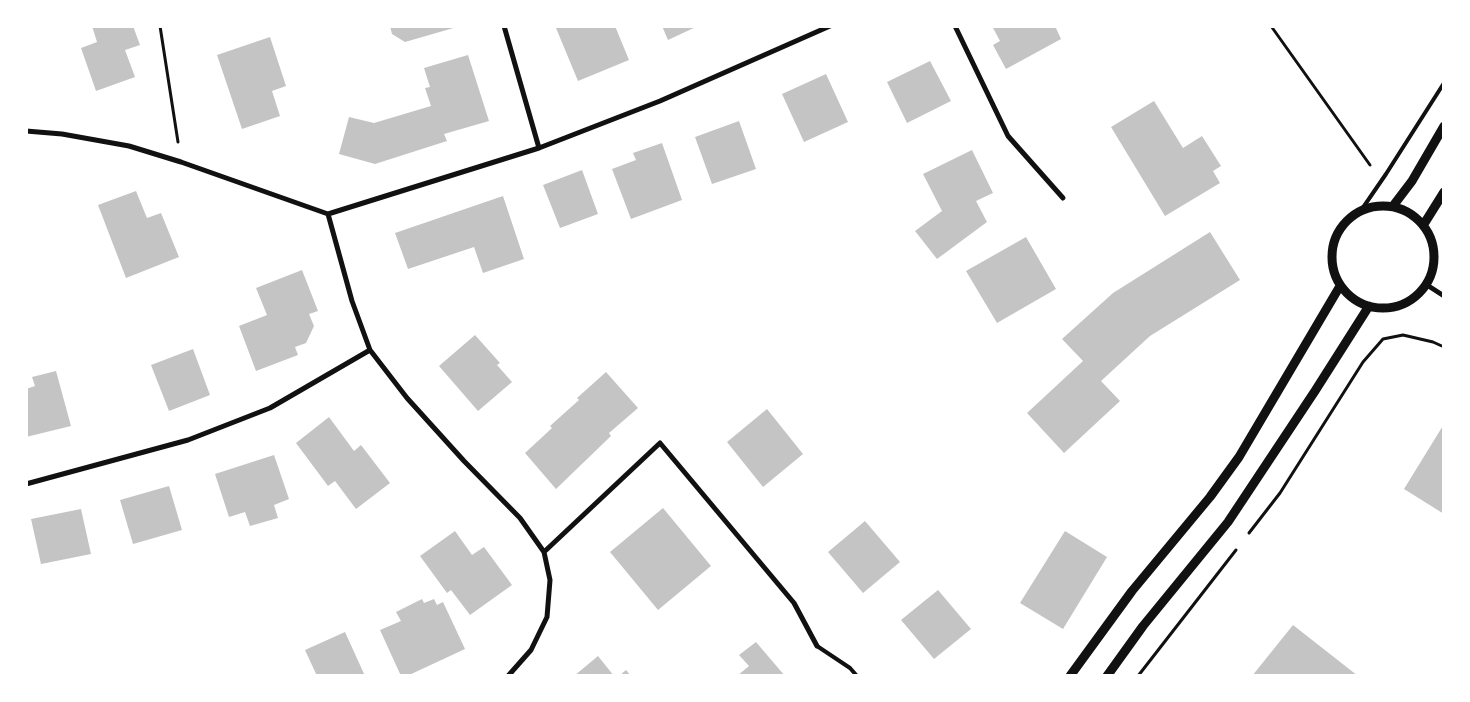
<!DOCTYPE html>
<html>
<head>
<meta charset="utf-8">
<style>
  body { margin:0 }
  #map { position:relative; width:1470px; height:702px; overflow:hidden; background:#fff; font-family:Literata,serif }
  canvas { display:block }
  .frame { position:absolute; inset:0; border:28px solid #fff; pointer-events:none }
</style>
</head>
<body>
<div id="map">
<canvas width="1470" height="702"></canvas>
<div class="frame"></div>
</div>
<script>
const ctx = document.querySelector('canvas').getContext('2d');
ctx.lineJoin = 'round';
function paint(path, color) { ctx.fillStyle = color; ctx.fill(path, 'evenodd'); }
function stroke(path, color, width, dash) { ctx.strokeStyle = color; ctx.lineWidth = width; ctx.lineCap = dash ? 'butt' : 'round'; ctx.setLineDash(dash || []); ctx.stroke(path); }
paint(new Path2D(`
  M 92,26 L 133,26 L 140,45 L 125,50 L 135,77 L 96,91 L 81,48 L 97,42 Z
  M 390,26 L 457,26 L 457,27 L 405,42 L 392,34 Z
  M 561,26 L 615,26 L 629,60 L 578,81 L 556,28 Z
  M 662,26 L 698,26 L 668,40 Z
  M 992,26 L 1055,26 L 1061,39 L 1006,69 L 993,45 L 1000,41 Z
  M 270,37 L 286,86 L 272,91 L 280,116 L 242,129 L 217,55 Z
  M 468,55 L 489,121 L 444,134 L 447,141 L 375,164 L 339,154 L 349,117 L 374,123 L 431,106 L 425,88 L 430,87 L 424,68 Z
  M 930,61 L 951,101 L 907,123 L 887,82 Z
  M 826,74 L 848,122 L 804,142 L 782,94 Z
  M 1154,101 L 1183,148 L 1202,136 L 1221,166 L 1213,171 L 1220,183 L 1165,216 L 1111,127 Z
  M 739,121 L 756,169 L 712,184 L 695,137 Z
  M 662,143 L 682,200 L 631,219 L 612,169 L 636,160 L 633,153 Z
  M 972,150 L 993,193 L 976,201 L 987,222 L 937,259 L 915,231 L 942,211 L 923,174 Z
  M 582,170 L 598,214 L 560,228 L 543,185 Z
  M 136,191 L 147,218 L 161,213 L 179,257 L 126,278 L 98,205 Z
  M 503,196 L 524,259 L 483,273 L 474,247 L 408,269 L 395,233 Z
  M 1210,232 L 1240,280 L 1150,336 L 1101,381 L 1120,401 L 1064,453 L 1027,413 L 1083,361 L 1062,339 L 1113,293 Z
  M 1026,237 L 1056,289 L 997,323 L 966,271 Z
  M 302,270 L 318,311 L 309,314 L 314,326 L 306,343 L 295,347 L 298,355 L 256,371 L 239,326 L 267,315 L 256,288 Z
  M 475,335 L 500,363 L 497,365 L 512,382 L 478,411 L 439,366 Z
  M 193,349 L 210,395 L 169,411 L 151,365 Z
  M 56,371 L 71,426 L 26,437 L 26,389 L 35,386 L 32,377 Z
  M 606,372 L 638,408 L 609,433 L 611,436 L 556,489 L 525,453 L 552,428 L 550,426 L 579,400 L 577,398 Z
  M 767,409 L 803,454 L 763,487 L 727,442 Z
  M 329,417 L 354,451 L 361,445 L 390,483 L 356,509 L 335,481 L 328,486 L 296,443 Z
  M 1444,424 L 1444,514 L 1404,489 Z
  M 274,455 L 289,499 L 274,505 L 278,518 L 250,526 L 245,512 L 229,517 L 215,474 Z
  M 169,486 L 182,530 L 133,544 L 120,500 Z
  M 663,508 L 711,566 L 658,610 L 610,552 Z
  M 81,509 L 91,554 L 41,564 L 31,519 Z
  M 865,521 L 900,562 L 863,593 L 828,552 Z
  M 455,531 L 472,555 L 484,547 L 512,585 L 470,615 L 451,590 L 447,593 L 420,556 Z
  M 1065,531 L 1107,557 L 1063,629 L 1020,603 Z
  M 938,590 L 971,629 L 934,659 L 901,620 Z
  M 422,599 L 424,603 L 434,599 L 437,605 L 443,602 L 465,649 L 407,676 L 401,676 L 380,630 L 401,621 L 396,612 Z
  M 1293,625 L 1358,676 L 1252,676 Z
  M 345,632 L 365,676 L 317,676 L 305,650 Z
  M 756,642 L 785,676 L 737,676 L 749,666 L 739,655 Z
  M 598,656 L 614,676 L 574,676 Z
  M 626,670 L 631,676 L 619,676 Z`), '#c4c4c4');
stroke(new Path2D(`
  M 160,26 L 178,142
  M 1271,26 L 1370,165
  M 1249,533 L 1280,493 L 1363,362 L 1383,339 L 1403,335 L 1433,342 L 1444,347
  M 1138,676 L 1236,550`), '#111', 3);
stroke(new Path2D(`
  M 1362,209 L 1386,174 L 1444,83
  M 817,646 L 850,668 L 857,676`), '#111', 4);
stroke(new Path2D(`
  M 504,26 L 539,148
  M 955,26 L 1008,136 L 1063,198
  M 26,131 L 62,134 L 129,146 L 181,162 L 328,214
  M 328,214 L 352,301 L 370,350 L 407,398 L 464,461 L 520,518 L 544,552 L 550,580 L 547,617 L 531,650 L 508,676
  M 328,214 L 539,148 L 660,101 L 830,26
  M 1427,285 L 1444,296
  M 26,484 L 188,440 L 270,408 L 370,350
  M 544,552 L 660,443 L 794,603 L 817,646`), '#111', 5);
stroke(new Path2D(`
  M1332 257a51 51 0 1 1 102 0a51 51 0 1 1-102 0Z
  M 1393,206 L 1412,181 L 1444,126
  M 1424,224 L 1444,192
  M 1070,676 L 1132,591 L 1210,497 L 1239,457 L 1340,286
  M 1107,676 L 1143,626 L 1228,522 L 1315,391 L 1369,306`), '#111', 9);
</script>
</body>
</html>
